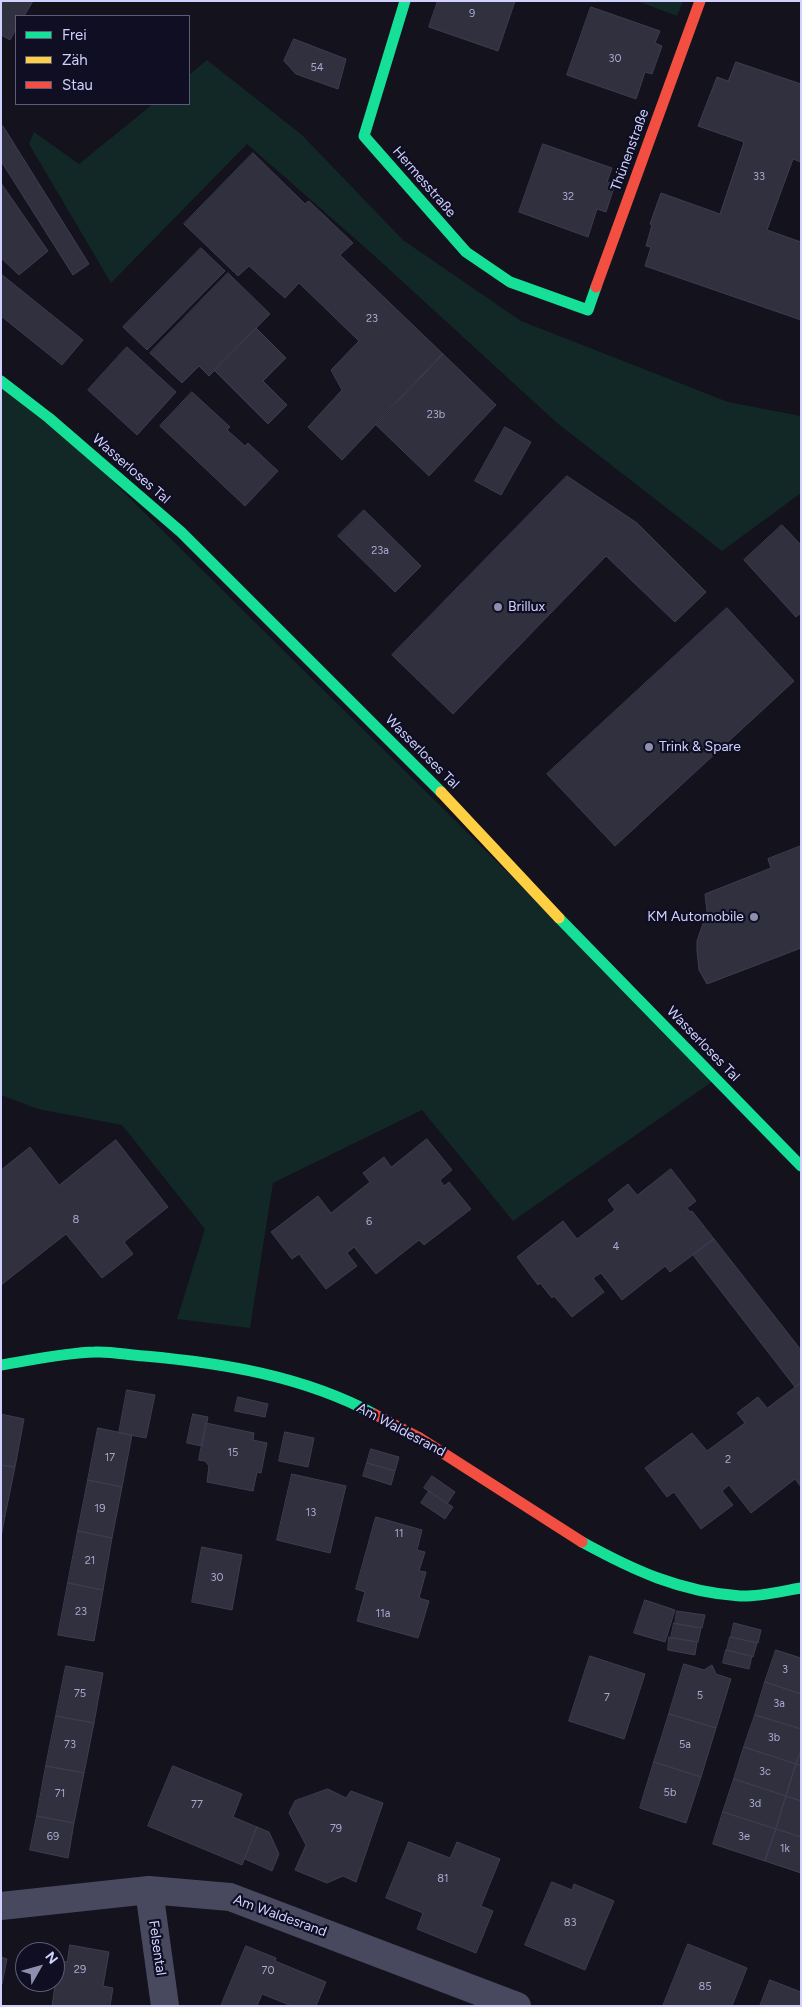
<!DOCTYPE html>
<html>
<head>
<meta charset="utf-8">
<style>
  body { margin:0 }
  #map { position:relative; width:802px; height:2007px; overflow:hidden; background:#13121d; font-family:Figtree,sans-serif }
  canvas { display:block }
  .frame { position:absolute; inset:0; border:2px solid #d0d1fe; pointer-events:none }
  .legend { position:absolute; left:15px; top:15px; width:175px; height:90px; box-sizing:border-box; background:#0f0e22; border:1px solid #5c5c7a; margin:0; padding:6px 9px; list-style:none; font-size:15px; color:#d0d1fe }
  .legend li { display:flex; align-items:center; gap:10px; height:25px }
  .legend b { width:25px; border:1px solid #5c5c7a }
  .north { position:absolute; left:15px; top:1942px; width:50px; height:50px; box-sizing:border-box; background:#0f0e22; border:1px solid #5c5c7a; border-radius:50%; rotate:52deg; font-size:14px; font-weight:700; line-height:20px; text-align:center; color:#d0d1fe }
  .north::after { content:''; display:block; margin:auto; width:18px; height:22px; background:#8e8eaf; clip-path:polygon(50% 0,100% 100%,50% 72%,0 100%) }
</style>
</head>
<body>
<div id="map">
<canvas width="802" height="2007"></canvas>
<div class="frame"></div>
<ul class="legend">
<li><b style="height:6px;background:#16e098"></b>Frei</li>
<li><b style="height:6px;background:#ffcf43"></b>Zäh</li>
<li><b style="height:6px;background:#f24e42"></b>Stau</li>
</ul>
<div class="north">N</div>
</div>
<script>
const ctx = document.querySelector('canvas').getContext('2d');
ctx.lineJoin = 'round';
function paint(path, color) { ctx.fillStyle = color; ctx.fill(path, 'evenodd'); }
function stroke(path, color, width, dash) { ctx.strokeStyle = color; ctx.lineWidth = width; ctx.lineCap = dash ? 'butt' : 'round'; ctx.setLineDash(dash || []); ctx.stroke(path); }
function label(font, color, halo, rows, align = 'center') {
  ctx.font = font + ' Figtree,sans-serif'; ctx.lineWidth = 4.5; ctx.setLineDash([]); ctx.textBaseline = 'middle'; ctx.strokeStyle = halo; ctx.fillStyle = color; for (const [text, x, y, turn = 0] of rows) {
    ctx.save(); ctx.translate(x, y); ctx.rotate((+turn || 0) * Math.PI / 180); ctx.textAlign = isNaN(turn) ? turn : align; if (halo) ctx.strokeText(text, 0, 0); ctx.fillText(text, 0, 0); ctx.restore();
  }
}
paint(new Path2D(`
  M 637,1 L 683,1 L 677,16 Z
  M 207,60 L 302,135 L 403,240 L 521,321 L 728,402 L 801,416 L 801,493 L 722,551 L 557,423 L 368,250 L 247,144 L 111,283 L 29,144 L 34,132 L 79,164 L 153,104 L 189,104 L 189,75 Z
  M 1,381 L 49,418 L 716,1079 L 513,1221 L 422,1110 L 273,1183 L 250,1328 L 177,1319 L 205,1229 L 122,1125 L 38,1109 L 1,1095 Z`), '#112826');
const building = new Path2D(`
  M 1,1 L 33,1 L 24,16 L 16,16 L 16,29 L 10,40 L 1,35 Z
  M 438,1 L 515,1 L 498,51 L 429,27 Z
  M 591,7 L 660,31 L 655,43 L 662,46 L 652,74 L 645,72 L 636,99 L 567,75 Z
  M 294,39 L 346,59 L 338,89 L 296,74 L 284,61 Z
  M 736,62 L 801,84 L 801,162 L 793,159 L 767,230 L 801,242 L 801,320 L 645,266 L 651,247 L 646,246 L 652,225 L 650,224 L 661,193 L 720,214 L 744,142 L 698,126 L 717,77 L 728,81 Z
  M 3,126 L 89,264 L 73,275 L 1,161 L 1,127 Z
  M 543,144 L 612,168 L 607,182 L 615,184 L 606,212 L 597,209 L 588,237 L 519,212 Z
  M 253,153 L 305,204 L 309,201 L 353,243 L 340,255 L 443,354 L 342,460 L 308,427 L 342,390 L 331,370 L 359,341 L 299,283 L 285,298 L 249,266 L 238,276 L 184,224 Z
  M 1,183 L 48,251 L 19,275 L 1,258 Z
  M 201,248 L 225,271 L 147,350 L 123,327 Z
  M 228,273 L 270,314 L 209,376 L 199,366 L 182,383 L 150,353 Z
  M 1,274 L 83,340 L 62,365 L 1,316 Z
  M 256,328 L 286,358 L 263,381 L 287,405 L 268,424 L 214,370 Z
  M 127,347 L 176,392 L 137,435 L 88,390 Z
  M 443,354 L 496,405 L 429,476 L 375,424 Z
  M 192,392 L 230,427 L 227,430 L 245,446 L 248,443 L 278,471 L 245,506 L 160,426 Z
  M 505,427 L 531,442 L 501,495 L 475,481 Z
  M 567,476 L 637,523 L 706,592 L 675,622 L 606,556 L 453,714 L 392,655 Z
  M 364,510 L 421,566 L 395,592 L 338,536 Z
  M 782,525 L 801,545 L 801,613 L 796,617 L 744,560 Z
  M 727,608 L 794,681 L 615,846 L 547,774 Z
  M 801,846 L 801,948 L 707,984 L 699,970 L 697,951 L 697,941 L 707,912 L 705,894 L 771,868 L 768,859 Z
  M 427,1139 L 452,1170 L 440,1180 L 444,1186 L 449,1182 L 471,1209 L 424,1245 L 419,1240 L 376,1274 L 354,1247 L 347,1253 L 357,1266 L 326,1289 L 299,1254 L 292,1259 L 271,1232 L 318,1196 L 331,1213 L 370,1182 L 363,1173 L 384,1157 L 391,1167 Z
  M 116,1140 L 168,1207 L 124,1242 L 133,1254 L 102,1278 L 66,1234 L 1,1285 L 1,1170 L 30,1147 L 59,1185 Z
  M 671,1169 L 696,1201 L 687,1208 L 690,1212 L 692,1211 L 714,1239 L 670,1272 L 665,1266 L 622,1300 L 601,1273 L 593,1278 L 604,1292 L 572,1317 L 554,1296 L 552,1298 L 540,1283 L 538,1285 L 517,1257 L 563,1221 L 577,1239 L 615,1210 L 608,1200 L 628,1184 L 637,1195 Z
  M 714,1239 L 801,1350 L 801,1383 L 795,1387 L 693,1255 Z
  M 801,1383 L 801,1487 L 795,1479 L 751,1513 L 729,1485 L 722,1491 L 733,1505 L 701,1529 L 674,1492 L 667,1497 L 645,1468 L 692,1433 L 707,1451 L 745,1423 L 737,1413 L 758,1397 L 767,1408 Z
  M 127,1390 L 155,1395 L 146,1438 L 119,1433 Z
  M 238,1397 L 268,1404 L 265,1417 L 235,1411 Z
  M 1,1414 L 24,1419 L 15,1467 L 1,1465 Z
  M 193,1414 L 208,1417 L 202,1446 L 187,1443 Z
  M 206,1423 L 254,1433 L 253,1440 L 267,1443 L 261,1473 L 257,1472 L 253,1491 L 207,1482 L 209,1466 L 205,1461 L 199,1460 Z
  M 98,1428 L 132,1435 L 122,1487 L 88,1480 Z
  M 285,1432 L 314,1438 L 308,1467 L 279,1461 Z
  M 371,1449 L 399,1457 L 395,1471 L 367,1463 Z
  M 367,1463 L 395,1471 L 391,1485 L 363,1476 Z
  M 1,1465 L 15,1467 L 5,1516 L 1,1515 Z
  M 292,1474 L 346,1486 L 330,1553 L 277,1540 Z
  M 432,1476 L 455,1492 L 447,1504 L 424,1488 Z
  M 88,1480 L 122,1487 L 112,1538 L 78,1531 Z
  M 429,1491 L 453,1507 L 445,1519 L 421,1503 Z
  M 1,1515 L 5,1516 L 1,1537 Z
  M 376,1517 L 422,1530 L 417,1550 L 425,1552 L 419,1571 L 426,1572 L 419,1598 L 429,1601 L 418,1638 L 357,1621 L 365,1592 L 356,1589 Z
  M 78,1531 L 112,1538 L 103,1590 L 68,1583 Z
  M 202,1547 L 242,1555 L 232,1610 L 192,1602 Z
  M 68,1583 L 103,1590 L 94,1641 L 58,1635 Z
  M 645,1600 L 675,1610 L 665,1642 L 634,1633 Z
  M 677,1611 L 705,1615 L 702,1628 L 675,1624 Z
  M 674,1623 L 701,1628 L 698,1642 L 671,1638 Z
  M 734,1623 L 761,1630 L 758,1643 L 731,1637 Z
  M 669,1637 L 697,1642 L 695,1655 L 668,1650 Z
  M 730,1637 L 757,1643 L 753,1657 L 727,1650 Z
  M 726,1650 L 752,1656 L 749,1669 L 723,1663 Z
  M 776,1650 L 801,1658 L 801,1694 L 765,1682 Z
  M 590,1656 L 645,1674 L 624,1739 L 569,1721 Z
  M 684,1664 L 704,1670 L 712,1665 L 716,1674 L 731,1679 L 716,1728 L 669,1714 Z
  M 66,1666 L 103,1673 L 94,1723 L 56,1716 Z
  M 765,1682 L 801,1694 L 801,1729 L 755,1715 Z
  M 669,1714 L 716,1728 L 701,1777 L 654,1762 Z
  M 755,1715 L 801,1729 L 801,1751 L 796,1764 L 744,1747 Z
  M 56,1716 L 94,1723 L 84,1773 L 46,1766 Z
  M 744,1747 L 796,1764 L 786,1796 L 734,1779 Z
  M 801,1751 L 801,1765 L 796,1764 Z
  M 654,1762 L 701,1777 L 686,1823 L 640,1808 Z
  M 796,1764 L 801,1765 L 801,1801 L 786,1796 Z
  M 46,1766 L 84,1773 L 74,1823 L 37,1816 Z
  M 173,1766 L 242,1794 L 233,1817 L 257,1827 L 242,1865 L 148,1826 Z
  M 734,1779 L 786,1796 L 776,1829 L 723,1812 Z
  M 328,1789 L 346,1798 L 351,1791 L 383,1803 L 356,1882 L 343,1876 L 327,1883 L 295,1870 L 306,1845 L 289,1813 L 295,1801 Z
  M 786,1796 L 801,1801 L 801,1837 L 776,1829 Z
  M 723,1812 L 776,1829 L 765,1861 L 713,1844 Z
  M 37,1816 L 74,1823 L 68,1858 L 30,1850 Z
  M 257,1827 L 269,1832 L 279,1854 L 272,1871 L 245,1859 Z
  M 776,1829 L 801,1837 L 801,1873 L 765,1861 Z
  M 409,1842 L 450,1858 L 457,1842 L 500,1859 L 481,1906 L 493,1911 L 476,1953 L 417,1929 L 423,1913 L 386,1898 Z
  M 552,1882 L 572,1890 L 574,1884 L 614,1901 L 585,1970 L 525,1945 Z
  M 688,1944 L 747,1968 L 732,2006 L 663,2006 Z
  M 70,1945 L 109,1952 L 103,1986 L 113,1988 L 110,2006 L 52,2006 L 56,1979 L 55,1979 L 55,1959 L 67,1962 Z
  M 246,1946 L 276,1958 L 275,1961 L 326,1982 L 316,2006 L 292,2006 L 262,1994 L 257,2006 L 221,2006 Z
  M 1,1957 L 7,1959 L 2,1984 L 1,1983 Z
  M 770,1980 L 801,1992 L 801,2006 L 760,2006 Z`);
paint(building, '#31303f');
stroke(building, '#3e3c51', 1);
stroke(new Path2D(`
  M 149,1890 L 165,2006
  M 1,1906 L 149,1890 L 230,1897 L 517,2006`), '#48495e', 28);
stroke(new Path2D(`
  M 405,1 L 364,136 L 466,252 L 510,282 L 588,310 L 596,287
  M 1,381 L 49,418 L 181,532 L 441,792
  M 559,918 L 801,1166
  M 1,1365 C 32,1360 63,1353 95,1352 C 111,1351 127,1355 144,1356 C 223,1363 303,1376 374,1414
  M 582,1542 C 633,1570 680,1592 740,1596 C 759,1597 782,1591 801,1588`), '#16e098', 11);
stroke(new Path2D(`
  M 441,792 L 559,918`), '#ffcf43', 11);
stroke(new Path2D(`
  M 596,287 L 700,1
  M 374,1414 L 418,1437 L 582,1542`), '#f24e42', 11);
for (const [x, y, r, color] of [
  [498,607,5,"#8e8eaf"],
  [649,747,5,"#8e8eaf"],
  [754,917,5,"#8e8eaf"]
]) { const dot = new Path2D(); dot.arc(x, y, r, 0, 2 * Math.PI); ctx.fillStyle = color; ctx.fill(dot); stroke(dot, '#0f0e22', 2); }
label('11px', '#a8a9ce', null, [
  ["9",472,14],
  ["30",615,59],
  ["54",317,68],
  ["33",759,177],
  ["32",568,197],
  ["23",372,319],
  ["23b",436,415],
  ["23a",380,551],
  ["8",76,1220],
  ["6",369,1222],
  ["4",616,1247],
  ["15",233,1453],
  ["17",110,1458],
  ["2",728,1460],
  ["19",100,1509],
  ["13",311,1513],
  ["11",399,1534],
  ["21",90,1561],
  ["30",217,1578],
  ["23",81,1612],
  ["11a",383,1614],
  ["3",785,1670],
  ["75",80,1694],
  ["5",700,1696],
  ["7",607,1698],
  ["3a",779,1704],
  ["3b",774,1738],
  ["73",70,1745],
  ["5a",685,1745],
  ["3c",765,1772],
  ["5b",670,1793],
  ["71",60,1794],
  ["3d",755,1804],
  ["77",197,1805],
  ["79",336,1829],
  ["69",53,1837],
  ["3e",744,1837],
  ["1k",785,1849],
  ["81",443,1879],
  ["83",570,1923],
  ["29",80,1970],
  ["70",268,1971],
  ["85",705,1987]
]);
label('14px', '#d0d1fe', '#0f0e22', [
  ["Thünenstraße",630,150,-70],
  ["Hermesstraße",424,182,49],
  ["Wasserloses Tal",131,469,41],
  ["Wasserloses Tal",422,752,45],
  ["Wasserloses Tal",703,1044,46],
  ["Am Waldesrand",401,1430,28],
  ["Am Waldesrand",280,1916,20],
  ["Felsental",157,1948,82]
]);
label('14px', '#d0d1fe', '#0f0e22', [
  ["Brillux",508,607],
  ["Trink & Spare",659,747],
  ["KM Automobile",744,917,"right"]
], 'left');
</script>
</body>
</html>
